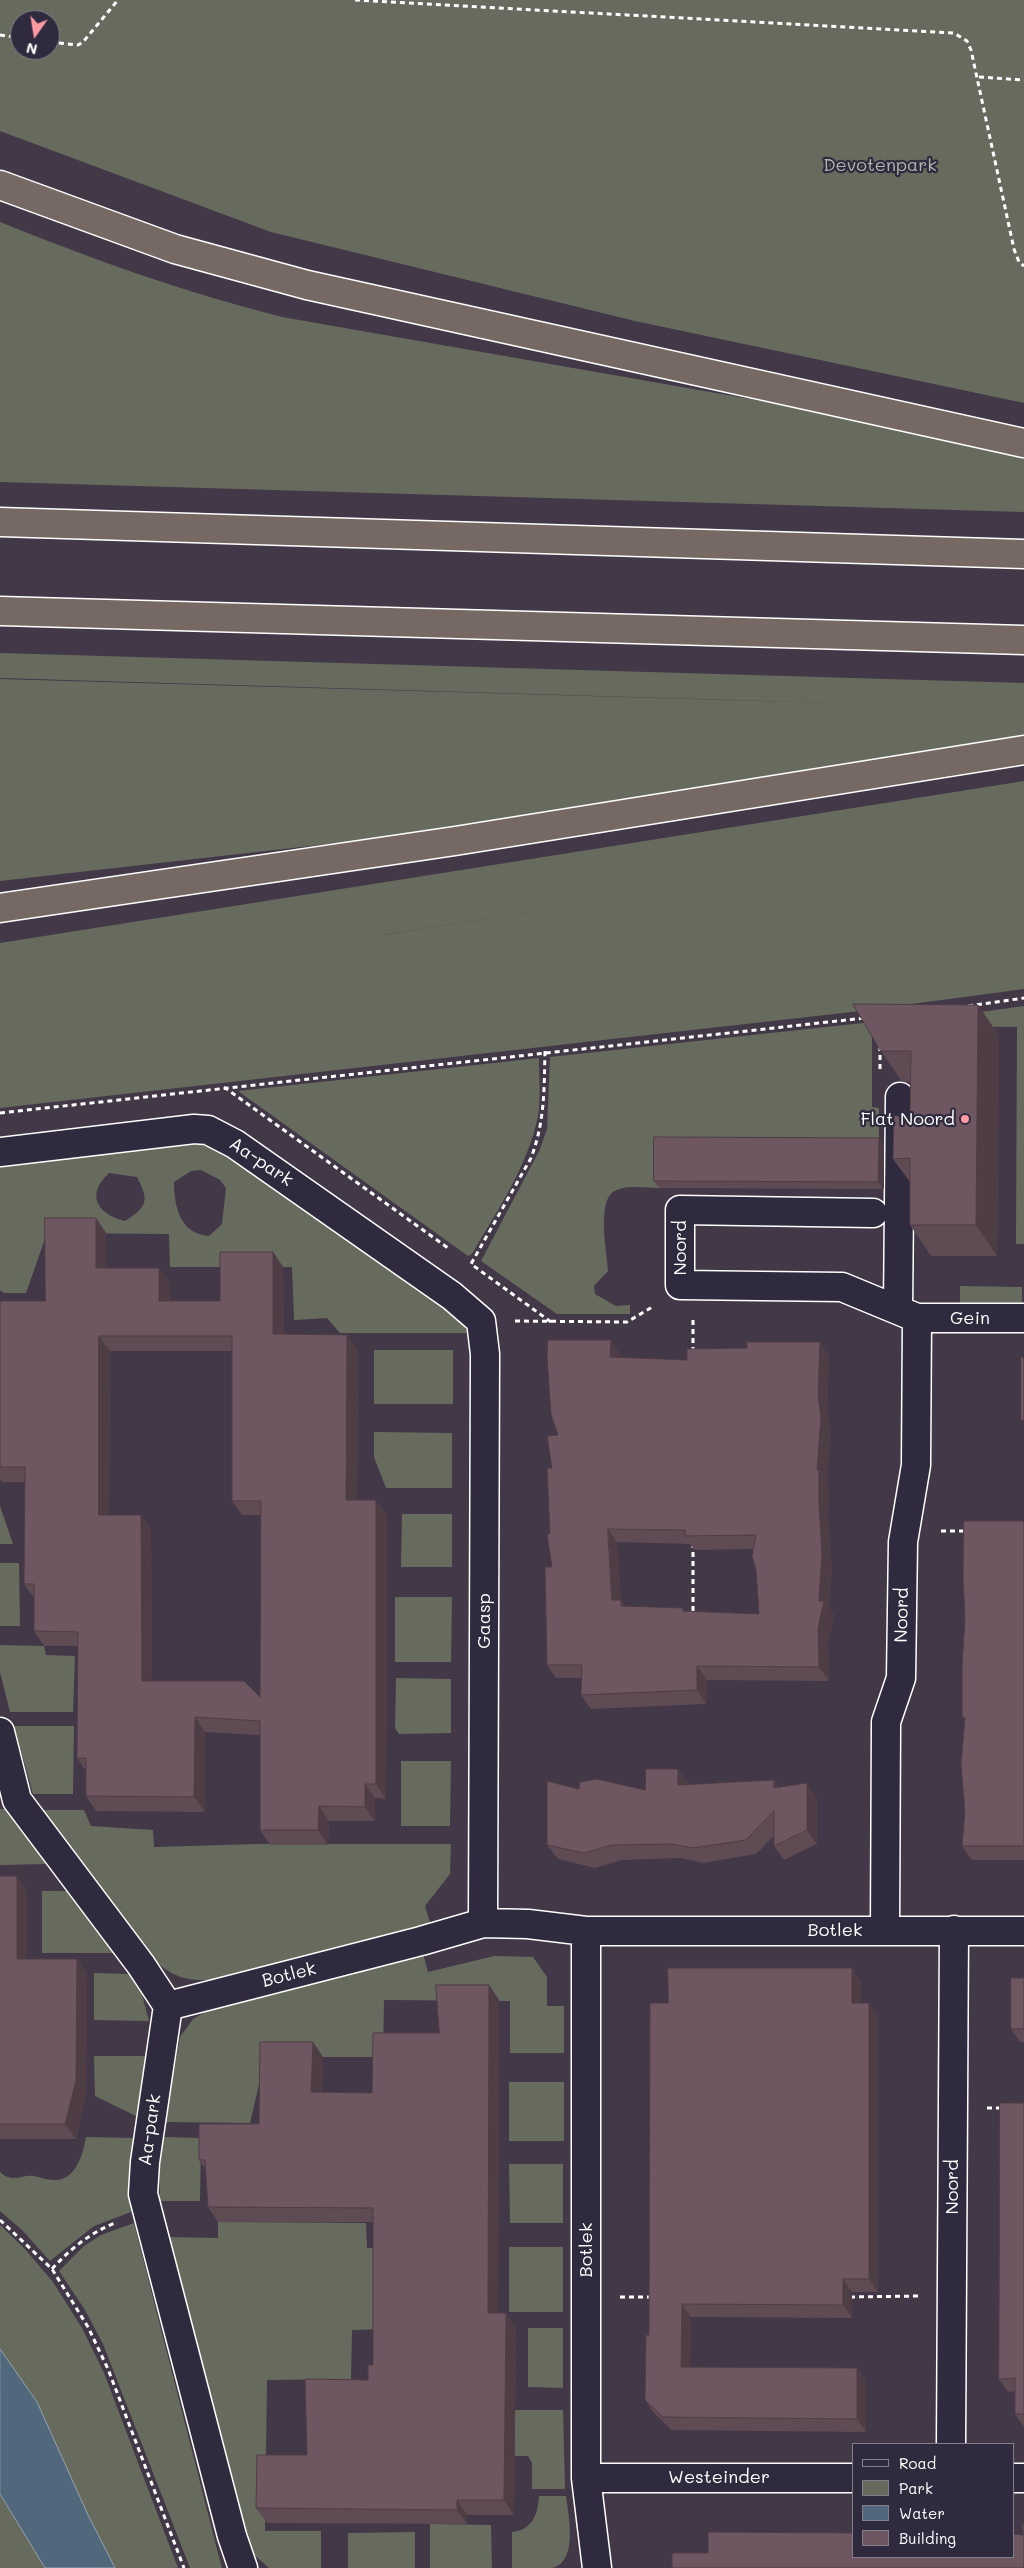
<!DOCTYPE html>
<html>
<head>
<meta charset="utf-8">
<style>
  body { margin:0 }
  #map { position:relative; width:1024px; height:2568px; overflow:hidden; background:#423848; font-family:Mali,sans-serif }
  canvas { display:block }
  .legend { position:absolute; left:852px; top:2443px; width:162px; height:115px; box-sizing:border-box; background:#2f2a3d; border:1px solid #827f8b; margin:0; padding:6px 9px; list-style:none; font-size:15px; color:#fff }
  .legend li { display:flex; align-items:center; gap:10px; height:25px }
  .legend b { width:25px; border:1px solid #827f8b }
  .north { position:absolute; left:10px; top:10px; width:50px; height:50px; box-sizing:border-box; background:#2f2a3d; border:1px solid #827f8b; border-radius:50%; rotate:193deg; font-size:14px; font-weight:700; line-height:20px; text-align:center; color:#fff }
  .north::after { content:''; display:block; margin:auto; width:18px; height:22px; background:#ff9aa2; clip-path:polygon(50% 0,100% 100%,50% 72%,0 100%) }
</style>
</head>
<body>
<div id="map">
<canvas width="1024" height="2568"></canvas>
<ul class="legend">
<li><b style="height:6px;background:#2f2a3d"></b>Road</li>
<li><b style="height:14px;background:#666b5e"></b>Park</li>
<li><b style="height:14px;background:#51687c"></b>Water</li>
<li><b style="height:14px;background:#6f5762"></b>Building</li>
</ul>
<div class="north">N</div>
</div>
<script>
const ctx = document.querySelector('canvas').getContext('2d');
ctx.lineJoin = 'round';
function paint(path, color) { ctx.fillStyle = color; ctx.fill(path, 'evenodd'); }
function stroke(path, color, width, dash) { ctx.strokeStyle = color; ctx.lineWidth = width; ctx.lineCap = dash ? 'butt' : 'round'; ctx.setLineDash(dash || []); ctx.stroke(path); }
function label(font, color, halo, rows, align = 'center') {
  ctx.font = font + ' Mali,sans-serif'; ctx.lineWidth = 4.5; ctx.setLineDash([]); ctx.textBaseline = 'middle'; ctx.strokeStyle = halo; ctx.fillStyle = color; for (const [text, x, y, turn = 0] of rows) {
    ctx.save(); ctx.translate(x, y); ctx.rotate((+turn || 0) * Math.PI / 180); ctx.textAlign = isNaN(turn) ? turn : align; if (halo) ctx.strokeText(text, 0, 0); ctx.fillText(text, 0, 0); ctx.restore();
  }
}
paint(new Path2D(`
  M 0,0 L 1024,0 L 1024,403 L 635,321 L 271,232 L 0,131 ZM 20,20 L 50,20 L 50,50 L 20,50 Z
  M 0,222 C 94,260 184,292 282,317 L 796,407 L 1024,456 L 1024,512 L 0,482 Z
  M 0,653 L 1024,683 L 1024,738 L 372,839 L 0,881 L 0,679 L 899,705 L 0,678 Z
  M 1024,781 L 1024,989 L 852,1012 L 0,1108 L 0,943 ZM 742,879 L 382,935 L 381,935 Z
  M 1024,1006 L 1024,1244 L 1016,1244 L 1017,1027 L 907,1026 L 907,1022 Z
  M 872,1022 L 872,1107 L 879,1108 L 879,1139 L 867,1139 L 659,1188 C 645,1188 625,1184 613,1192 C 597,1203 607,1254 608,1271 L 594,1286 L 595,1294 L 616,1306 L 630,1305 L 630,1314 L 557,1314 L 481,1261 L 540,1149 L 547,1129 L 550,1057 Z
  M 539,1058 C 539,1077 541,1098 538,1116 C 528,1166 497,1211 472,1254 L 468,1256 L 238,1091 Z
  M 196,1141 L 210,1144 L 221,1150 L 443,1305 L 464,1324 L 467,1333 L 340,1333 L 327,1318 L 294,1320 L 292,1267 L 170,1267 L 169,1234 L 47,1233 L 26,1293 L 4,1293 L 0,1290 L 0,1166 ZM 201,1170 L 220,1180 L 226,1188 L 222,1224 L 209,1236 C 180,1234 174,1206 174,1182 L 191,1171 ZM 109,1173 L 137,1177 C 149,1200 148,1207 125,1221 C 96,1214 86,1194 109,1173 Z
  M 960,1286 L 1022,1287 L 1022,1305 L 960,1304 Z
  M 374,1350 L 453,1350 L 453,1404 L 374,1404 Z
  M 374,1432 L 452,1433 L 452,1488 L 386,1488 L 374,1457 Z
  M 0,1506 L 13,1544 L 0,1544 Z
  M 402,1514 L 452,1514 L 452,1567 L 401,1567 Z
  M 0,1563 L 19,1563 L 20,1626 L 0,1626 Z
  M 395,1597 L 452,1597 L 451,1662 L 395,1662 Z
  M 0,1645 L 44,1646 L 46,1655 L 75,1656 L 73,1712 L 10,1712 L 0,1672 Z
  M 396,1678 L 451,1679 L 451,1733 L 399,1734 L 395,1728 Z
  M 14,1726 L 74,1726 L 73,1794 L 33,1794 Z
  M 401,1761 L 451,1761 L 450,1826 L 401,1826 Z
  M 0,1809 L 9,1809 L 47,1864 L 0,1865 Z
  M 41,1810 L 84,1810 L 91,1826 L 153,1830 L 154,1847 L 257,1844 L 451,1844 L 450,1874 L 425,1906 L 430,1923 L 210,1980 C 185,1981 169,1976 152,1957 Z
  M 42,1891 L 67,1891 L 115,1953 L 42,1953 Z
  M 423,1954 L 428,1972 L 494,1956 L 533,1957 L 547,1977 L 547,2006 L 564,2006 L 564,2053 L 510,2053 L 510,2001 L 384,2000 L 383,2057 L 270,2057 L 265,2059 L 250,2123 L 165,2122 L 180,2037 L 193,2019 L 214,2007 Z
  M 94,1973 L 129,1974 L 142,1995 L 149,2021 L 94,2020 Z
  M 94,2056 L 147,2056 L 136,2116 L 95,2096 Z
  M 509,2082 L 564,2082 L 564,2141 L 509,2141 Z
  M 86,2137 L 135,2138 L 129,2187 L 131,2212 L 94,2226 L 50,2261 L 23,2231 L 0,2211 L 0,2172 C 13,2184 22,2174 34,2176 C 40,2177 46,2180 53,2180 C 75,2182 83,2155 86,2137 Z
  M 163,2137 L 201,2138 L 200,2201 L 160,2201 L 159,2170 Z
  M 509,2164 L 563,2164 L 563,2223 L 510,2223 Z
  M 218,2222 L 366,2223 L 367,2248 L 383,2247 L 383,2329 L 352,2330 L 351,2379 L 267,2380 L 265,2531 L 321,2531 L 321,2568 L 269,2568 L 253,2554 L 249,2545 L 169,2237 L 218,2238 Z
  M 134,2223 L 218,2553 L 222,2568 L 190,2568 L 103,2344 L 85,2310 L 59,2271 L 84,2246 L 101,2235 Z
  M 0,2225 L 24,2248 L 53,2282 L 82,2328 L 104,2373 L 178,2568 L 115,2568 L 88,2515 L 37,2402 L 0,2349 Z
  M 509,2247 L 563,2247 L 563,2312 L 509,2312 Z
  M 528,2328 L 563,2328 L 563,2388 L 528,2387 Z
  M 515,2410 L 563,2410 L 565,2489 L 532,2489 L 532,2463 L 528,2456 L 515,2456 Z
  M 0,2494 L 1,2496 L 45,2568 L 0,2568 Z
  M 539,2496 L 566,2496 C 568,2513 579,2562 552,2568 C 540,2568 525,2568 512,2568 L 512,2532 C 533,2530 538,2513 539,2496 Z
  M 430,2524 L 491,2525 L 492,2568 L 430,2568 Z
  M 415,2532 L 415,2568 L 348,2568 L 348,2533 Z`), '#666b5e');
const water = new Path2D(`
  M 0,2349 L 37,2402 L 88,2515 L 115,2568 L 45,2568 L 0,2494 Z`);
paint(water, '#51687c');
stroke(water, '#97a4b0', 1);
const minor = new Path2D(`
  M 0,1152 L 194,1129 L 208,1130 L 235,1144 L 452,1296 L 481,1321 L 485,1354 L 483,1923
  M 873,1213 L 680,1210 L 680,1285 L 842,1287 L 917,1318 L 1024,1318
  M 898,1310 L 900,1097
  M 0,1732 L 17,1800 L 141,1965 L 168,2006 L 145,2162 L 143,2194 L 232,2536 L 243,2568
  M 885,1930 L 886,1722 L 901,1678 L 903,1542 L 916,1465 L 917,1318
  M 586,1931 L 586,2478 L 597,2568
  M 168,2006 L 421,1941 L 483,1923 L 528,1924 L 586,1931 L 1024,1931
  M 951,2444 L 954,1930
  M 586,2478 L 853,2478
  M 1013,2478 L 1024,2478`);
const highway = new Path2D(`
  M 0,185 L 175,249 L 307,285 L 1024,443
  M 0,522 L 1024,554
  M 0,611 L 1024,640
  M 0,908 L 455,841 L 1024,750`);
stroke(minor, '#fff', 31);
stroke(highway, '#fff', 31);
stroke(new Path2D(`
  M 355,0 L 954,33 L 967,41 L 971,50 L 1014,249 L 1019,262 L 1024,266
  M 0,35 L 20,38
  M 50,42 L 78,45 L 83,42 L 118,0
  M 979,77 L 1024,80
  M 968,1006 L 1024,998
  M 880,1046 L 880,1070
  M 545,1051 C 544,1090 545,1121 531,1158 L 471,1264 L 551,1322
  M 224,1087 L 448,1248
  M 0,1113 L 865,1018
  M 515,1321 L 627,1322 L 654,1306
  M 693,1352 L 693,1320
  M 941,1531 L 967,1531
  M 693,1611 L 693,1545
  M 987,2108 L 1003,2108
  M 0,2220 L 52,2269 L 88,2327 L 108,2369 L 184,2568
  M 52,2269 C 70,2249 90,2233 115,2223
  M 620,2297 L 654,2297
  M 850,2297 L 919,2296`), '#fff', 3, [5, 4]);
stroke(minor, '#2f2a3d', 28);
stroke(highway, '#766964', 28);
paint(new Path2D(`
  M 978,1005 L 999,1036 L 997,1256 L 931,1256 L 910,1225 L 910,1182 L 893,1159 L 910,1116 L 910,1082 L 902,1082 L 881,1051 Z
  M 884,1146 L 884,1189 L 659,1188 L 654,1181 Z
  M 96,1218 L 106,1233 L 106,1268 L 159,1268 L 170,1283 L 170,1301 L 220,1301 L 273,1252 L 283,1267 L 284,1334 L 347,1335 L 358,1350 L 357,1500 L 387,1515 L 386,1799 L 375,1798 L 375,1821 L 329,1821 L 328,1845 L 270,1845 L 260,1830 L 260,1735 L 205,1732 L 205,1812 L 96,1811 L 86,1796 L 86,1771 L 77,1758 L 78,1646 L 44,1646 L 34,1631 L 34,1598 L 24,1584 L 25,1482 L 2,1482 L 0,1478 L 0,1301 L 45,1301 ZM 110,1351 L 232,1351 L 232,1501 L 242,1515 L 261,1515 L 260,1697 L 152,1681 L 151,1530 L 141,1515 L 109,1515 Z
  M 820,1342 L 829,1356 L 827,1409 L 831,1431 L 827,1481 L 829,1484 L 828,1516 L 832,1568 L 829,1608 L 834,1615 L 828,1642 L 829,1681 L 707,1680 L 706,1704 L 591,1709 L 581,1695 L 581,1678 L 556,1678 L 547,1665 L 552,1567 L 550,1534 L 552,1468 L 558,1435 L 620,1354 L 620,1358 L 687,1360 L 747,1348 ZM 617,1542 L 690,1544 L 694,1550 L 753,1549 L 756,1569 L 759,1614 L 685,1611 L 626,1607 L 621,1600 Z
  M 1024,1521 L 1024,1860 L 972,1860 L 962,1846 L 965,1812 L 965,1720 L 962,1717 Z
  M 678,1769 L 689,1785 L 774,1780 L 779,1787 L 817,1798 L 817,1844 L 784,1860 L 774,1846 L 774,1836 L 756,1854 L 703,1863 L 681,1858 L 622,1860 L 595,1868 L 558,1859 L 547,1845 L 579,1789 L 645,1790 Z
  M 0,1876 L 27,1891 L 27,1959 L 87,1973 L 86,2094 L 76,2139 L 0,2139 Z
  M 1024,1978 L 1024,2042 L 1020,2042 L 1011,2029 Z
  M 861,1981 L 861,2003 L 878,2016 L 878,2292 L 852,2292 L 852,2318 L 691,2317 L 690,2367 L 857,2368 L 866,2381 L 866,2432 L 672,2430 L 654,2413 L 645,2400 L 668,2003 Z
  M 489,1985 L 499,2000 L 498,2313 L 506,2313 L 516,2328 L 514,2515 L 467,2515 L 467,2524 L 267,2523 L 256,2508 L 307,2455 L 368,2380 L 373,2365 L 373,2222 L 218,2222 L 208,2207 L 206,2170 L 199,2160 L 259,2124 L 313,2042 L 323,2057 L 322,2092 L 372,2093 L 439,2033 Z
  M 1024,2103 L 1024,2427 L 1015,2414 L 1015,2391 L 1008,2392 L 999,2379 Z`), '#5f4b54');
paint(new Path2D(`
  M 978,1005 L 999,1036 L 997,1256 L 976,1225 Z
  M 879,1138 L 884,1146 L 884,1189 L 878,1182 Z
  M 96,1218 L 106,1233 L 106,1282 L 96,1268 Z
  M 273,1252 L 283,1267 L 284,1349 L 273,1334 Z
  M 159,1268 L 170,1283 L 170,1315 L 159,1301 Z
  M 347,1335 L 358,1350 L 357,1515 L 346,1500 Z
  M 99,1336 L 110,1351 L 109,1530 L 99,1515 Z
  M 611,1340 L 620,1354 L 620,1371 L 610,1357 Z
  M 820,1342 L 829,1356 L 827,1409 L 831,1431 L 827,1481 L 829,1484 L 828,1516 L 832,1568 L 829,1608 L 834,1615 L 828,1642 L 829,1681 L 819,1667 L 818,1628 L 819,1503 L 817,1470 L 818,1395 Z
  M 376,1500 L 387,1515 L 386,1799 L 376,1784 Z
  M 141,1515 L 151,1530 L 152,1695 L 142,1681 Z
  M 608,1529 L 617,1542 L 621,1603 L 621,1600 L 631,1613 L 612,1600 Z
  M 697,1666 L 707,1680 L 706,1704 L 697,1690 Z
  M 195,1717 L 205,1732 L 205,1812 L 194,1797 Z
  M 678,1769 L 689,1784 L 688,1800 L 678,1785 Z
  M 774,1780 L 784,1795 L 774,1788 Z
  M 807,1783 L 817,1798 L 817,1844 L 807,1830 Z
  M 365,1784 L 375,1798 L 375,1821 L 365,1807 Z
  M 319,1806 L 329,1821 L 328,1845 L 318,1830 Z
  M 17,1876 L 27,1891 L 27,1973 L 17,1959 Z
  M 77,1959 L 87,1973 L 86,2094 L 76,2139 L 65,2124 Z
  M 852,1968 L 861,1981 L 861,2016 L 852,2003 Z
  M 489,1985 L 499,2000 L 498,2327 L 488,2313 Z
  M 869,2003 L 878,2016 L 878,2292 L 869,2279 Z
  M 313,2042 L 323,2057 L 321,2107 L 311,2092 Z
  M 843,2279 L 852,2292 L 852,2318 L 843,2305 Z
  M 682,2304 L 691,2317 L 690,2380 L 681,2367 Z
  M 506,2313 L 516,2328 L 514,2515 L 504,2500 Z
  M 857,2368 L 866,2381 L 866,2432 L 857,2419 Z
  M 457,2500 L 467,2515 L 467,2524 L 457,2510 Z`), '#4e3d45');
const building = new Path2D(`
  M 853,1004 L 978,1005 L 976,1225 L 910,1225 L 910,1158 L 893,1159 L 894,1116 L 910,1116 L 911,1051 L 881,1051 Z
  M 654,1137 L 879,1138 L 878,1182 L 654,1181 Z
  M 45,1218 L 96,1218 L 96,1268 L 159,1268 L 159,1301 L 220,1301 L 220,1252 L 273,1252 L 273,1334 L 347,1335 L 346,1500 L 376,1500 L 376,1784 L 365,1784 L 365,1807 L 319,1806 L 318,1830 L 260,1830 L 260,1721 L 195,1717 L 194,1797 L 86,1796 L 86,1758 L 77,1758 L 78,1632 L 34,1631 L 34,1584 L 24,1584 L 25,1467 L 0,1467 L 0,1301 L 45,1301 ZM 99,1336 L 232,1336 L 232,1501 L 261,1501 L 260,1697 L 244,1681 L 142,1681 L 141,1515 L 99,1515 Z
  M 548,1340 L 611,1340 L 610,1357 L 687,1360 L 687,1349 L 747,1348 L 747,1342 L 820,1342 L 818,1395 L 821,1417 L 817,1470 L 819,1470 L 819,1503 L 822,1554 L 819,1601 L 824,1601 L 818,1628 L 819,1667 L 697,1666 L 697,1690 L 581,1695 L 582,1665 L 547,1665 L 545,1567 L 552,1567 L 547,1534 L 550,1534 L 547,1468 L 552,1468 L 547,1436 L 558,1435 L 551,1414 L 547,1357 ZM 608,1529 L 685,1530 L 685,1536 L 756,1535 L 752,1556 L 756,1569 L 759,1614 L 683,1611 L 683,1608 L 621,1606 L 621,1600 L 612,1600 Z
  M 1021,1357 L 1024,1358 L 1024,1420 L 1021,1420 Z
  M 964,1521 L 1024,1521 L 1024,1846 L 962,1846 L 965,1812 L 961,1765 L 965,1717 L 962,1717 L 962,1667 L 965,1618 L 963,1577 Z
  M 646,1769 L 678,1769 L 678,1785 L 774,1780 L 774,1788 L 807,1783 L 807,1830 L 774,1846 L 774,1811 L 746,1840 L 693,1848 L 671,1844 L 612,1845 L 584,1853 L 547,1845 L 547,1781 L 579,1789 L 580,1782 L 597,1779 L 645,1790 Z
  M 0,1876 L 17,1876 L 17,1959 L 77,1959 L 76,2080 L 65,2124 L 0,2124 Z
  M 668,1968 L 852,1968 L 852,2003 L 869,2003 L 869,2279 L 843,2279 L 843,2305 L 682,2304 L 681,2367 L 857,2368 L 857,2419 L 663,2417 L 645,2400 L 646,2335 L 649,2335 L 650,2003 L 668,2003 Z
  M 1011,1978 L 1024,1978 L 1024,2029 L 1011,2029 Z
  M 436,1985 L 489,1985 L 488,2313 L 506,2313 L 504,2500 L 457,2500 L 457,2510 L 256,2508 L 257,2455 L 307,2455 L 305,2379 L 368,2380 L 368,2365 L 373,2365 L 373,2208 L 208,2207 L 205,2160 L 199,2160 L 199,2124 L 259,2124 L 260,2042 L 313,2042 L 311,2092 L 372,2093 L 373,2033 L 439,2033 Z
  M 1000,2103 L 1024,2103 L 1024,2414 L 1015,2414 L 1015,2378 L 999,2379 Z
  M 1022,2524 L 1024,2524 L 1024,2568 L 672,2568 L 672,2553 L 708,2553 L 708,2532 L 853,2533 L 853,2557 L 1013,2557 L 1013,2534 L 1023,2535 Z`);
paint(building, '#6f5762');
stroke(building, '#4e3d45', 1);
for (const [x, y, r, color] of [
  [965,1119,5,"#ff9aa2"]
]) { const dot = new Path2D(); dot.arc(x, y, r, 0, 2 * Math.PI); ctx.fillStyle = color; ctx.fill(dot); stroke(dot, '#2f2a3d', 2); }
label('18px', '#b2b5ae', '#2f2a3d', [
  ["Devotenpark",880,165]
]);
label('18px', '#fff', '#2f2a3d', [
  ["Flat Noord",955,1119]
], 'right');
label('18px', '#fff', '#2f2a3d', [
  ["Aa-park",261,1162,34],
  ["Noord",680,1248,-90],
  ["Gein",970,1318],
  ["Noord",902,1615,-89],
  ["Gaasp",484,1621,-90],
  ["Botlek",835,1930],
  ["Botlek",289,1975,-14],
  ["Aa-park",150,2130,-82],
  ["Noord",952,2187,-90],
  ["Botlek",586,2250,-90],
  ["Westeinder",719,2477]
]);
</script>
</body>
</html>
